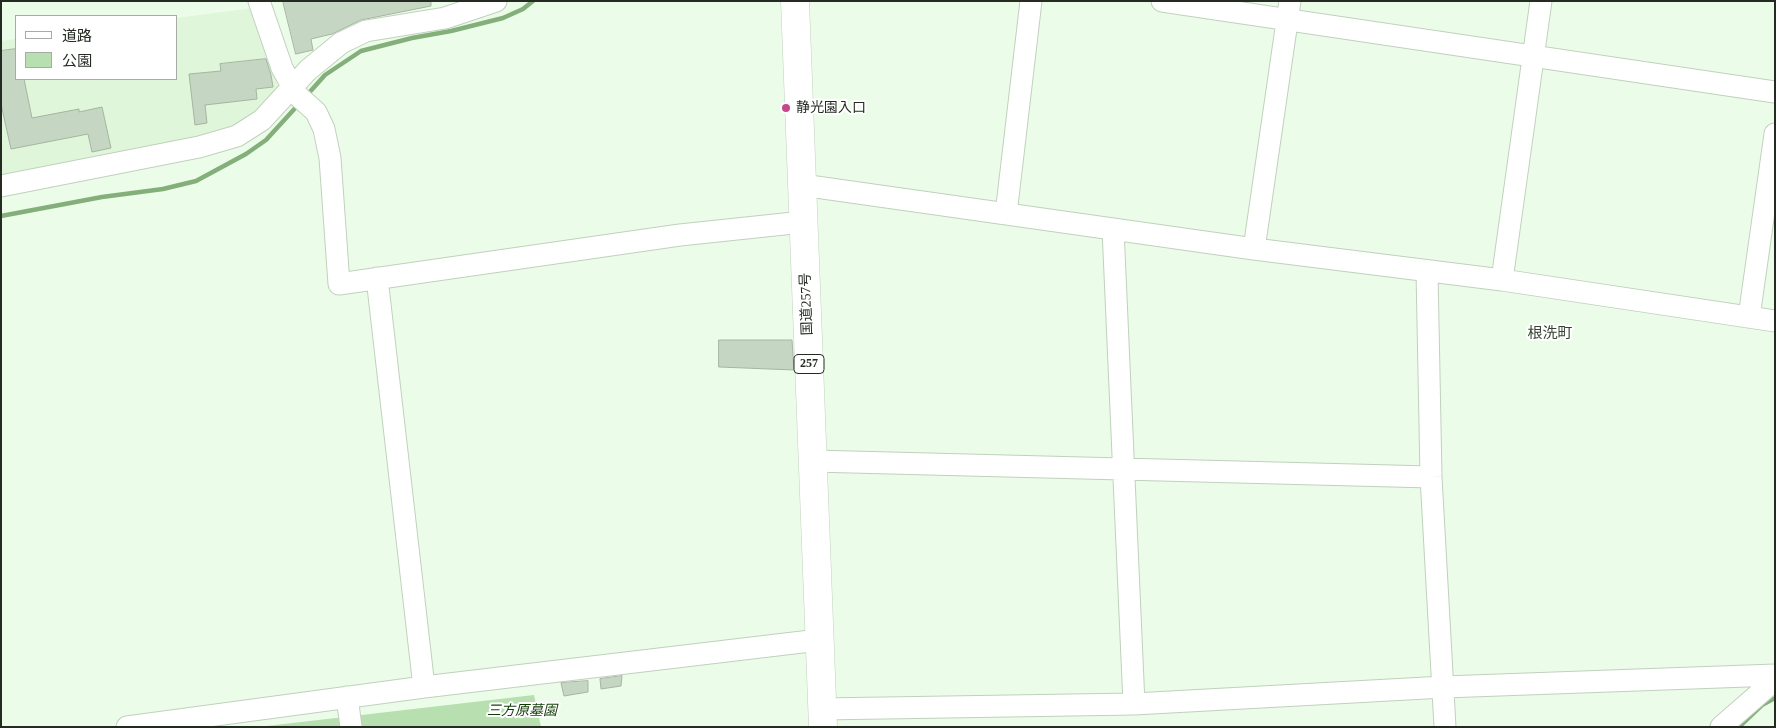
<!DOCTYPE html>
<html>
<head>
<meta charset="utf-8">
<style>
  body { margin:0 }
  #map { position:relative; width:1776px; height:728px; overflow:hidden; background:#ebfde8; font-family:"Times New Roman","Noto Sans JP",serif }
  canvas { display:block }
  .frame { position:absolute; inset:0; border:2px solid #252b23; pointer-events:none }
  .legend { position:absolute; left:15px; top:15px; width:162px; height:65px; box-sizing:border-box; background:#fff; border:1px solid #a8aaa7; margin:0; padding:6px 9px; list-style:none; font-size:15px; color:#252b23 }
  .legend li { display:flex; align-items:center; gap:10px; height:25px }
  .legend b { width:25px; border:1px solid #a8aaa7 }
</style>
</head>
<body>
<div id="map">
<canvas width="1776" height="728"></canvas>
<div class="frame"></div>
<ul class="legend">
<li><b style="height:6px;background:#fff"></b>道路</li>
<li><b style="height:14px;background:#b7dfaf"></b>公園</li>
</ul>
</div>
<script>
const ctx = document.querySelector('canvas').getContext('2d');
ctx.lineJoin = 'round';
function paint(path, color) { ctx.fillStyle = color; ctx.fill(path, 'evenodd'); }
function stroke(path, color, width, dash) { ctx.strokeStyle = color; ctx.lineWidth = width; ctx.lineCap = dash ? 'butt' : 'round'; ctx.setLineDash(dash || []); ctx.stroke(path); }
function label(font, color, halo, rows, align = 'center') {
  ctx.font = font + ' "Times New Roman","Noto Sans JP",serif'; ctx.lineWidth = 4; ctx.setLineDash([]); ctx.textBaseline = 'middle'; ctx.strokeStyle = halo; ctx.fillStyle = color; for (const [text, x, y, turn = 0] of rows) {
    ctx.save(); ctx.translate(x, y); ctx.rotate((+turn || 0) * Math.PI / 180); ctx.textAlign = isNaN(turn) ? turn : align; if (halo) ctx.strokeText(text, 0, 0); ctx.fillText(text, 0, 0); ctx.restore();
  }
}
paint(new Path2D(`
  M 253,8 L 279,91 L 262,108 L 236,126 L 197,139 L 1,176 L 1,41 L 16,39 L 16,79 L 176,79 L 176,18 Z`), '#dff6da');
paint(new Path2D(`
  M 534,695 L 541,727 L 258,727 Z`), '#b7dfaf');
stroke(new Path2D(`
  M 307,95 L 325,75 L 361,51 L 412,38 L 451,31 L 503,18 L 523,9 L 533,1
  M 1,216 L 102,197 L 163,189 L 196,181 L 246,154 L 266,140 L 298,105
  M 1739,727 L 1762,705 L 1775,698`), '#84af7b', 4.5);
const building = new Path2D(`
  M 283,1 L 431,1 L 431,6 L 361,20 L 332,34 L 311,39 L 313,50 L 296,54 Z
  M 16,49 L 16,79 L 24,79 L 32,118 L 79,109 L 79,112 L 102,107 L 111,148 L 92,152 L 88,134 L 11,149 L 1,104 L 1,51 Z
  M 266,59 L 271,75 L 273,87 L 256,89 L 257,99 L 205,105 L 207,123 L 195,125 L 189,74 L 221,71 L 220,64 Z
  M 719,340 L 792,340 L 794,370 L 719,367 Z
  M 622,676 L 621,686 L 601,689 L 600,679 Z
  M 588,681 L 588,692 L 564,696 L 561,683 Z`);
paint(building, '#c5d7c2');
stroke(building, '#a5b5a1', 1);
const minor = new Path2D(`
  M 259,1 L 282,68 L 297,95 L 316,112 L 324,129 L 330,158 L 339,284 L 680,235 L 803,222
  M 1162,1 L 1775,92
  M 802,185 L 1254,249 L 1502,280 L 1775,321
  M 1,186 L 199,147 L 237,136 L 262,120 L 308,70 L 341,43 L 366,31 L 445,18 L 496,1
  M 1006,214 L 1031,1
  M 1113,229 L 1134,704
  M 1254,249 L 1290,1
  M 1427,271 L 1431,477 L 1445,727
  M 377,278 L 424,687
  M 1502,280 L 1541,1
  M 1749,317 L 1775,134
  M 813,461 L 1431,477
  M 347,697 L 351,727
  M 822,709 L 1134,704 L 1444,687 L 1775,675
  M 127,727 L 424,687 L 819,640
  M 1721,727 L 1775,680`);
const highway = new Path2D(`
  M 795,1 L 823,727`);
stroke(minor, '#c0d1bd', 23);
stroke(highway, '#c0d1bd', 29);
stroke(minor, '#fff', 21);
stroke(highway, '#fff', 28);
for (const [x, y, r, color] of [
  [786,108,5,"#c8468c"]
]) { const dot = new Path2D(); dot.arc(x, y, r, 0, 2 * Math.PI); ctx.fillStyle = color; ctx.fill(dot); stroke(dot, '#fff', 2); }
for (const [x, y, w] of [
  [809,364,30]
]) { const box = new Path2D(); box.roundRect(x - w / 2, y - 9.5, w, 19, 4); ctx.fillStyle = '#fff'; ctx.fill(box); stroke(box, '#252b23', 1); }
label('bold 12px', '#252b23', null, [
  ["257",809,364]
]);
label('14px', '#252b23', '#fff', [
  ["静光園入口",796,108]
], 'left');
label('14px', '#252b23', '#fff', [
  ["国道257号",807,304,-92]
]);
label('italic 14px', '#0e3b05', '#fff', [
  ["三方原墓園",522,711]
]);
label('15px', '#344231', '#fff', [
  ["根洗町",1550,334]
]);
</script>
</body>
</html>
